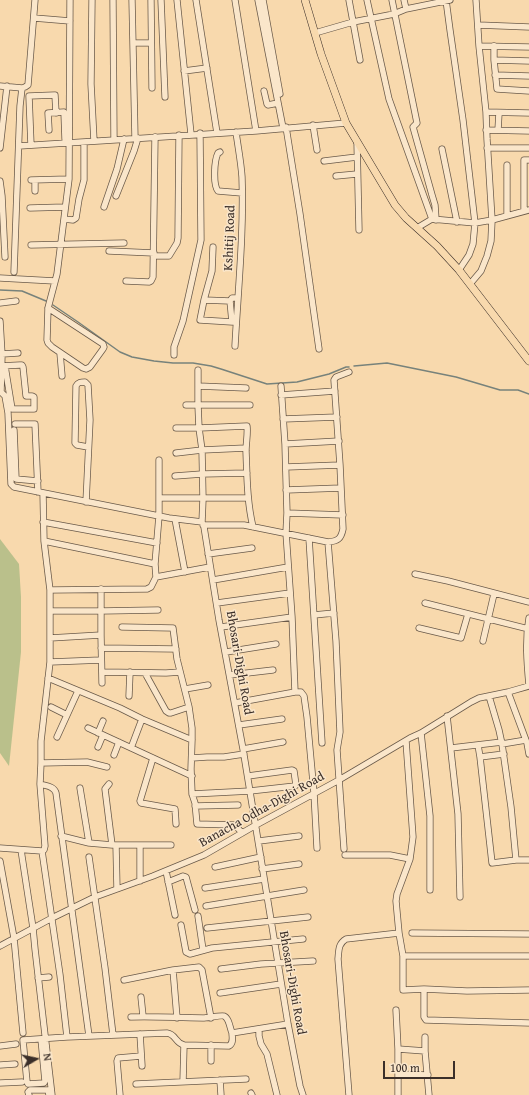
<!DOCTYPE html>
<html>
<head>
<meta charset="utf-8">
<style>
  body { margin:0 }
  #map { position:relative; width:529px; height:1095px; overflow:hidden; background:#f8d9ad; font-family:"Gentium Book Plus",serif }
  canvas { display:block }
  .north { position:absolute; left:16px; top:1039px; width:40px; height:40px; -webkit-text-stroke:3px #fae6ca; paint-order:stroke; rotate:81deg; font-size:11px; font-weight:700; line-height:16px; text-align:center; color:#3b2f29 }
  .north::after { content:''; display:block; margin:auto; width:14px; height:18px; background:#3b2f29; clip-path:polygon(50% 0,100% 100%,50% 72%,0 100%) }
  .scale { position:absolute; left:383px; top:1061px; width:72px; height:18px; box-sizing:border-box; border:2px solid #3b2f29; border-top:0; padding-left:5px; font-size:12px; line-height:14px; white-space:nowrap; color:#3b2f29; -webkit-text-stroke:3px #fae6ca; paint-order:stroke }
</style>
</head>
<body>
<div id="map">
<canvas width="529" height="1095"></canvas>
<div class="north">N</div>
<div class="scale">100 m</div>
</div>
<script>
const ctx = document.querySelector('canvas').getContext('2d');
ctx.lineJoin = 'round';
function paint(path, color) { ctx.fillStyle = color; ctx.fill(path, 'evenodd'); }
function stroke(path, color, width, dash) { ctx.strokeStyle = color; ctx.lineWidth = width; ctx.lineCap = dash ? 'butt' : 'round'; ctx.setLineDash(dash || []); ctx.stroke(path); }
function label(font, color, halo, rows, align = 'center') {
  ctx.font = font + ' "Gentium Book Plus",serif'; ctx.lineWidth = 3; ctx.setLineDash([]); ctx.textBaseline = 'middle'; ctx.strokeStyle = halo; ctx.fillStyle = color; for (const [text, x, y, turn = 0] of rows) {
    ctx.save(); ctx.translate(x, y); ctx.rotate((+turn || 0) * Math.PI / 180); ctx.textAlign = isNaN(turn) ? turn : align; if (halo) ctx.strokeText(text, 0, 0); ctx.fillText(text, 0, 0); ctx.restore();
  }
}
paint(new Path2D(`
  M 0,539 L 19,564 L 21,597 L 21,652 L 9,766 L 0,753 Z`), '#bac08b');
stroke(new Path2D(`
  M 0,290 L 22,291 L 46,301
  M 53,305 L 78,322 L 120,352 L 132,357 L 154,361 L 173,363 L 193,363 L 211,366 L 221,369 L 267,384 L 297,382 L 329,374 L 346,367 L 349,367
  M 354,366 L 387,363 L 456,377 L 500,390 L 518,390 L 529,394`), '#77827b', 1.5);
const minor = new Path2D(`
  M 92,0 L 91,84 L 94,141
  M 113,0 L 114,140 L 256,131 L 346,123
  M 132,0 L 135,138
  M 151,0 L 152,88
  M 161,0 L 165,97
  M 177,0 L 191,134
  M 196,0 L 217,133
  M 235,0 L 256,131
  M 258,0 L 283,128
  M 263,0 L 280,94
  M 349,0 L 360,60
  M 367,0 L 389,99 L 432,219
  M 392,0 L 417,123 L 413,127 L 432,195 L 435,205 L 436,220
  M 404,0 L 406,9
  M 446,0 L 450,30 L 463,120 L 475,223 L 473,244 L 469,255 L 459,270
  M 34,18 L 70,21
  M 478,25 L 529,27
  M 315,33 L 353,22 L 394,14 L 406,9 L 450,0
  M 133,43 L 151,43
  M 479,46 L 529,47
  M 494,46 L 494,60
  M 529,61 L 494,60 L 497,89 L 529,91
  M 184,71 L 207,68
  M 495,75 L 529,76
  M 0,86 L 22,88 L 25,87 L 28,85 L 35,0
  M 264,91 L 267,104 L 268,105 L 278,103
  M 486,112 L 529,113
  M 313,125 L 317,150
  M 286,127 L 300,214 L 319,349
  M 49,130 L 48,113 L 64,112 L 65,139
  M 486,130 L 529,131
  M 498,130 L 499,113
  M 357,142 L 359,230
  M 31,145 L 29,96 L 55,95 L 56,113
  M 19,146 L 114,140
  M 0,148 L 7,86
  M 487,148 L 529,148
  M 442,149 L 457,222
  M 220,152 L 218,153 C 214,161 213,185 218,191 L 242,193
  M 324,161 L 357,157
  M 507,165 L 507,216
  M 336,176 L 357,174
  M 31,180 L 69,179
  M 35,180 L 35,191
  M 0,181 L 2,196 L 5,257
  M 116,196 L 134,151 L 138,138
  M 104,207 L 117,169 L 124,139
  M 30,208 L 65,207
  M 524,211 L 524,160 L 529,160
  M 64,219 L 73,220 L 76,218 L 79,199 L 84,180 L 84,142
  M 417,228 L 432,219 L 475,223 L 492,220 L 487,139 L 486,112 L 479,46 L 476,0
  M 31,245 L 124,243
  M 213,247 L 212,271 L 204,300 L 200,320 L 232,322 L 230,301 L 232,298 L 238,298
  M 109,251 L 154,253
  M 154,256 L 169,256 L 177,243 L 178,238 L 179,135
  M 14,272 L 20,106 L 22,88
  M 0,278 L 55,281
  M 126,281 L 149,282 L 151,281 L 153,277 L 155,137
  M 470,284 L 481,271 L 487,256 L 491,241 L 492,220 L 529,210
  M 204,300 L 230,301
  M 0,303 L 16,301
  M 48,308 L 103,344 L 104,347 L 103,349 L 90,367 L 86,369 L 83,368 L 52,347 L 48,343 L 47,340 L 48,308 L 57,274 L 69,179 L 70,0
  M 0,321 L 2,355 L 1,392
  M 235,346 C 238,290 244,233 242,177 C 241,162 238,147 236,132
  M 60,353 L 62,376
  M 2,354 L 18,353
  M 174,355 L 174,347 L 183,321 L 201,240 L 200,133
  M 1,366 L 20,365 L 22,365 L 23,367 L 26,396 L 32,396 L 34,397 L 34,409 L 12,409 L 5,366
  M 198,370 L 198,405 L 199,428 L 202,450 L 203,499 L 202,522 L 204,527 L 219,620 L 243,749 L 288,1024 L 300,1086 L 303,1095
  M 198,386 L 246,388
  M 0,391 L 5,396 L 8,413 L 11,484 L 14,487 L 169,518 L 202,522
  M 281,395 L 335,391
  M 186,405 L 250,405
  M 283,419 L 337,417
  M 15,424 L 35,424 L 38,492
  M 176,428 L 199,428 L 247,426 C 248,434 246,443 246,451 C 247,476 247,502 253,527
  M 14,430 L 16,479 L 38,481
  M 285,444 L 339,441
  M 176,453 L 202,450 L 246,448
  M 286,467 L 340,465
  M 175,476 L 202,474 L 247,473
  M 286,490 L 341,488
  M 43,493 L 44,541 L 155,564
  M 159,498 L 248,498
  M 86,502 L 90,420 L 88,385 L 85,382 C 81,382 78,382 76,386 L 75,443 L 77,445 L 88,447
  M 287,513 L 343,515
  M 175,519 L 185,572
  M 43,522 L 157,543
  M 203,525 L 244,525 L 328,542 C 338,541 341,539 343,529 L 340,465 L 334,380 L 336,377 L 349,372
  M 309,538 L 322,743
  M 328,542 L 336,641 L 340,732 L 337,750 L 344,849
  M 208,554 L 252,548
  M 415,574 L 448,581 L 529,602
  M 156,577 L 210,567
  M 213,580 L 288,567
  M 101,589 L 101,635 L 102,683
  M 50,590 L 147,589 L 151,587 L 156,577 L 155,564 L 159,516 L 159,460
  M 217,603 L 290,593
  M 425,603 L 529,629
  M 50,611 L 101,611 L 158,610
  M 314,615 L 334,613
  M 529,618 C 525,641 527,663 529,685
  M 122,627 L 173,628 L 177,659 L 189,707 L 192,728 L 192,740 L 191,769 L 192,794 L 250,791 L 295,786 L 296,785 L 294,771 L 292,770 L 248,776
  M 221,627 L 292,617
  M 419,628 L 461,638 L 468,614
  M 50,638 L 101,635
  M 483,641 L 494,594
  M 101,648 L 176,649
  M 226,652 L 276,644
  M 50,662 L 101,660
  M 102,672 L 166,673 L 180,672
  M 145,673 L 166,711 L 169,713 L 171,713 L 189,707
  M 230,675 L 273,670
  M 48,678 L 120,708 L 142,719 L 192,740
  M 185,689 L 208,685
  M 295,692 L 301,692 L 304,696 L 307,717 L 314,793 L 317,848
  M 508,692 L 527,743 L 529,754
  M 129,696 L 130,672
  M 489,696 L 499,730 L 502,744 L 511,807 L 516,860 L 529,860
  M 235,703 L 295,692 L 292,617 L 286,533 L 287,513 L 285,444 L 281,386
  M 51,707 L 67,715
  M 447,716 L 458,814 L 460,897
  M 239,725 L 282,719
  M 88,728 L 192,776
  M 98,733 L 103,721
  M 421,733 L 430,816 L 430,890
  M 57,737 L 78,691
  M 502,744 L 526,740
  M 478,745 L 480,757
  M 98,747 L 103,735
  M 131,748 L 142,719
  M 451,748 L 502,742
  M 243,749 L 283,742
  M 504,754 L 480,757 L 492,863 L 516,860
  M 114,755 L 119,742
  M 153,758 L 140,801 L 141,803 L 175,809 L 176,824
  M 192,758 L 207,757 L 224,757 L 244,754
  M 41,763 L 41,741 L 50,662 L 50,590 L 44,541
  M 109,784 L 105,789 L 112,845
  M 80,788 L 89,843
  M 192,794 L 195,803 L 197,824 L 235,825 L 242,833
  M 195,806 L 238,805
  M 61,836 L 89,843 L 112,845 L 171,845
  M 259,841 L 299,836
  M 116,845 L 117,889
  M 0,848 L 42,851 L 44,850 L 45,846 L 40,784
  M 21,850 L 33,928 L 35,949 L 52,1095
  M 42,851 L 60,975 L 67,1037
  M 345,855 L 390,855 L 410,859
  M 89,857 L 105,968 L 113,1035
  M 0,861 L 14,938 L 23,1033
  M 215,867 L 261,857
  M 262,869 L 299,864
  M 166,871 L 175,915
  M 140,881 L 140,845
  M 168,882 L 183,876 L 186,877 L 195,910
  M 205,888 L 264,879
  M 206,906 L 304,890
  M 198,916 L 203,950
  M 181,925 L 186,952 L 190,954 L 212,948 L 303,939
  M 207,928 L 308,917
  M 399,933 L 396,901 L 397,894 L 410,859 L 413,837 L 406,741
  M 412,933 L 529,934
  M 0,946 L 52,918 L 95,897 L 153,876 L 204,855 L 256,825 L 339,780 L 410,738 L 421,733 L 471,702 L 479,698 L 508,692 L 529,686
  M 403,956 L 529,956
  M 221,969 L 261,964 L 313,961
  M 173,970 L 177,1018
  M 38,978 L 49,977
  M 124,980 L 173,970 L 199,967 L 202,970 L 211,1018
  M 529,990 L 467,991 L 424,989 L 424,1017 L 426,1020 L 529,1023
  M 220,993 L 281,984
  M 141,997 L 143,1016
  M 396,1010 L 398,1049 L 398,1095
  M 131,1017 C 155,1016 179,1018 203,1018 C 207,1018 222,1015 224,1016 C 229,1018 230,1028 232,1033
  M 259,1029 L 259,1036 L 261,1044 L 267,1054 L 277,1095
  M 140,1034 L 142,1066
  M 89,1036 L 56,793 C 54,786 46,786 40,784 L 41,763 L 87,762 L 107,767
  M 41,1039 L 45,1081 L 44,1083 L 28,1084 L 27,1082 L 23,1040 L 67,1037 L 167,1033 C 176,1034 175,1043 184,1045 L 183,1082
  M 184,1045 L 229,1046 C 234,1043 232,1037 232,1033 L 288,1024
  M 0,1046 L 16,1044
  M 398,1049 L 425,1051 L 429,1095
  M 425,1051 L 425,1037
  M 211,1061 L 211,1045
  M 0,1065 L 15,1064
  M 398,1074 L 428,1075
  M 220,1080 L 221,1095
  M 0,1083 L 22,1082
  M 136,1084 L 246,1079
  M 251,1093 L 252,1095
  M 29,1095 L 28,1092 L 30,1090 L 48,1090 L 49,1095
  M 120,1095 L 117,1061 L 118,1058 L 141,1056
  M 349,1095 L 338,959 C 339,950 338,944 346,939 L 399,933 L 403,956 L 403,990 L 424,989`);
const major = new Path2D(`
  M 305,0 L 321,54 L 346,123 L 395,205 L 406,218 L 437,246 L 459,270 L 529,361`);
stroke(minor, '#6a5a4a', 7);
stroke(major, '#3b2f29', 8);
stroke(minor, '#fae6ca', 5.5);
stroke(major, '#f8d9ad', 7);
label('13px', '#3b2f29', '#fae6ca', [
  ["Kshitij Road",230,238,-88],
  ["Bhosari-Dighi Road",239,663,80],
  ["Banacha Odha-Dighi Road",262,810,-29],
  ["Bhosari-Dighi Road",292,983,80]
]);
</script>
</body>
</html>
